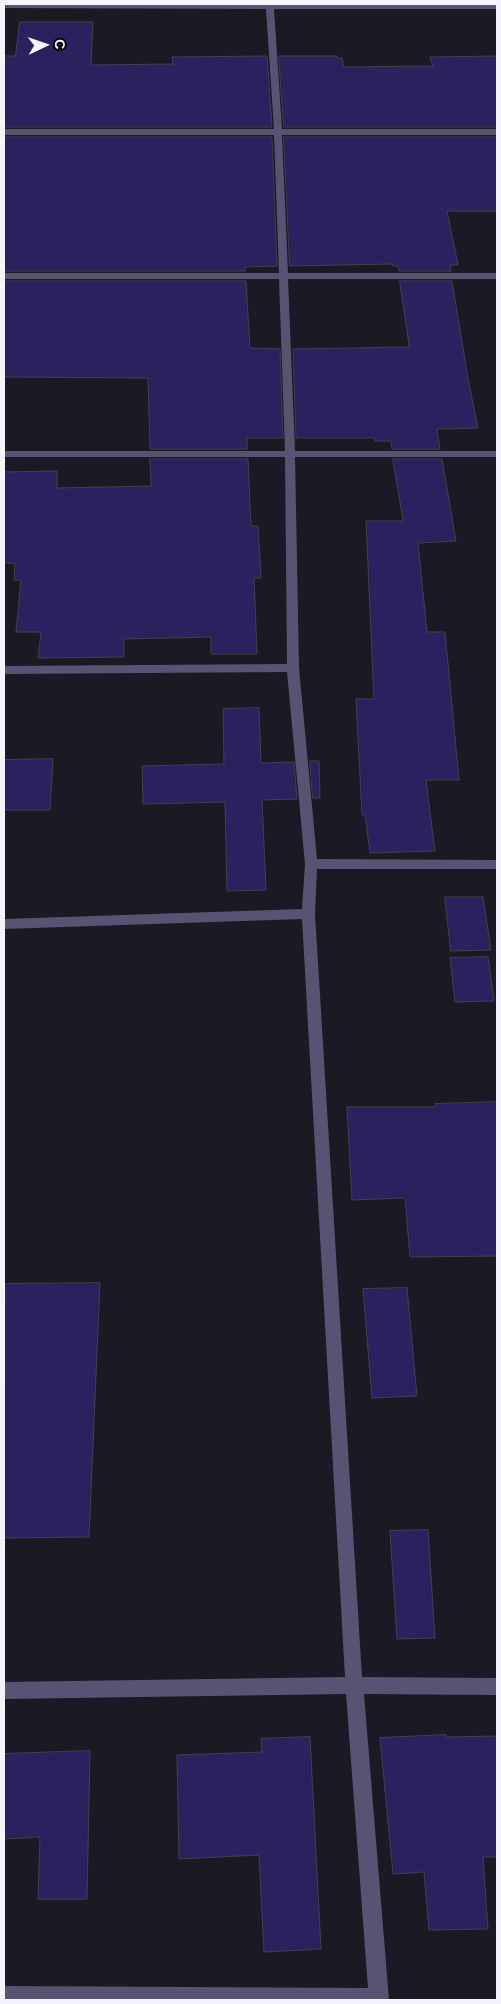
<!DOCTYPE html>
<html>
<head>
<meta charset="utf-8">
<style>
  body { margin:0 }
  #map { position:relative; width:501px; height:2004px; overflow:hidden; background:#1a1a24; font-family:"DM Sans",sans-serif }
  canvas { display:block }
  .frame { position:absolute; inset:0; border:5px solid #f4f4fc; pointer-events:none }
  .north { position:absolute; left:20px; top:20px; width:50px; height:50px; -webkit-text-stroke:4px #060609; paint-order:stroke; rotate:87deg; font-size:14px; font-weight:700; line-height:20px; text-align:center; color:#f4f4fc }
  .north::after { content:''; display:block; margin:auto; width:18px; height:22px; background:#f4f4fc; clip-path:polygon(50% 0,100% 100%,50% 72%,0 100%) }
</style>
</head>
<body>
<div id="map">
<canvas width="501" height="2004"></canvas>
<div class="frame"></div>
<div class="north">С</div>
</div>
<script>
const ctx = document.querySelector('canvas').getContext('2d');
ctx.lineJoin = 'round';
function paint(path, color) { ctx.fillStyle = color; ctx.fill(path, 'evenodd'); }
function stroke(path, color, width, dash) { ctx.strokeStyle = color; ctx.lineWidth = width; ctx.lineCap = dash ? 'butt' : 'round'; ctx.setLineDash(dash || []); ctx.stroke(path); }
const building = new Path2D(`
  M 20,22 L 93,22 L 91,65 L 173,64 L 172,57 L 267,56 L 272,127 L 4,127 L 4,56 L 15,56 Z
  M 279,56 L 337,56 L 337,58 L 342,58 L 344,67 L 433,66 L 430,57 L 497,56 L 497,127 L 284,127 Z
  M 4,137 L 272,137 L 277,266 L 245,267 L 245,271 L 4,271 Z
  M 284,137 L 497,137 L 497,211 L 447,211 L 458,265 L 450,265 L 451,271 L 399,271 L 398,266 L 393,266 L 393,264 L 290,266 Z
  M 4,281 L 246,281 L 250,348 L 280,349 L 283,438 L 247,438 L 247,449 L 150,449 L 148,378 L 4,377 Z
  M 400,281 L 452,281 L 468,379 L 478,428 L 437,429 L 440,449 L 392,449 L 391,441 L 375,441 L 375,438 L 296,438 L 293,349 L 409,347 Z
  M 150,459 L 248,459 L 251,526 L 258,526 L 261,578 L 254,578 L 257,654 L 211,654 L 211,637 L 124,639 L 124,657 L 38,658 L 41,632 L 16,632 L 21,580 L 14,580 L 15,563 L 4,563 L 4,472 L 57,471 L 57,488 L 151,486 Z
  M 393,459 L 442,459 L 456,541 L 418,543 L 427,632 L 445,632 L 459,780 L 426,780 L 435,851 L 370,853 L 365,815 L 362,815 L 356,699 L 374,699 L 366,521 L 403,521 Z
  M 259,708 L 261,763 L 294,762 L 297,799 L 262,800 L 266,890 L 227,891 L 225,802 L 143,804 L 142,766 L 224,764 L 223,709 Z
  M 53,759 L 50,810 L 4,810 L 4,760 Z
  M 310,761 L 319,761 L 320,798 L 313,798 Z
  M 445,897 L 483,897 L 491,950 L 451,951 Z
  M 488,957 L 494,1001 L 455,1002 L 450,958 Z
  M 497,1102 L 497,1256 L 410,1257 L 405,1198 L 352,1200 L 347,1107 L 436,1107 L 435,1104 Z
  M 100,1283 L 89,1537 L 4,1538 L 5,1284 Z
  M 407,1288 L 417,1396 L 372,1398 L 363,1289 Z
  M 428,1530 L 435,1638 L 397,1639 L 390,1531 Z
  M 446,1735 L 446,1737 L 497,1736 L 497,1857 L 483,1857 L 488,1929 L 429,1930 L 424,1872 L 393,1874 L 380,1738 Z
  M 310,1737 L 321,1949 L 264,1952 L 259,1855 L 179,1859 L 177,1755 L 262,1752 L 261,1739 Z
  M 90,1751 L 87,1899 L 38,1899 L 40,1837 L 4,1839 L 4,1754 Z`);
paint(building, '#2c205e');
stroke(building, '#42414d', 1);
paint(new Path2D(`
  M 4,4 L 497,5 L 497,9 L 274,9 L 282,129 L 497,129 L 497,135 L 282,135 L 288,273 L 497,273 L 497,279 L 288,279 L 295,451 L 497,451 L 497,457 L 295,457 L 299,668 L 317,859 L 497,860 L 497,869 L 317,869 L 315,914 L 362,1677 L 497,1678 L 497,1695 L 364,1694 L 389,2000 L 4,2000 L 4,1986 L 368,1988 L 346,1694 L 4,1699 L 4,1682 L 345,1677 L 302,919 L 4,929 L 4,919 L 302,909 L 305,864 L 287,672 L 4,674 L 4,666 L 287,664 L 285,457 L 4,457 L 4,451 L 285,451 L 279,279 L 4,279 L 4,273 L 279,273 L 274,135 L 4,135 L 4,129 L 274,129 L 266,9 L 4,8 Z`), '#565472');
</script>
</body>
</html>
